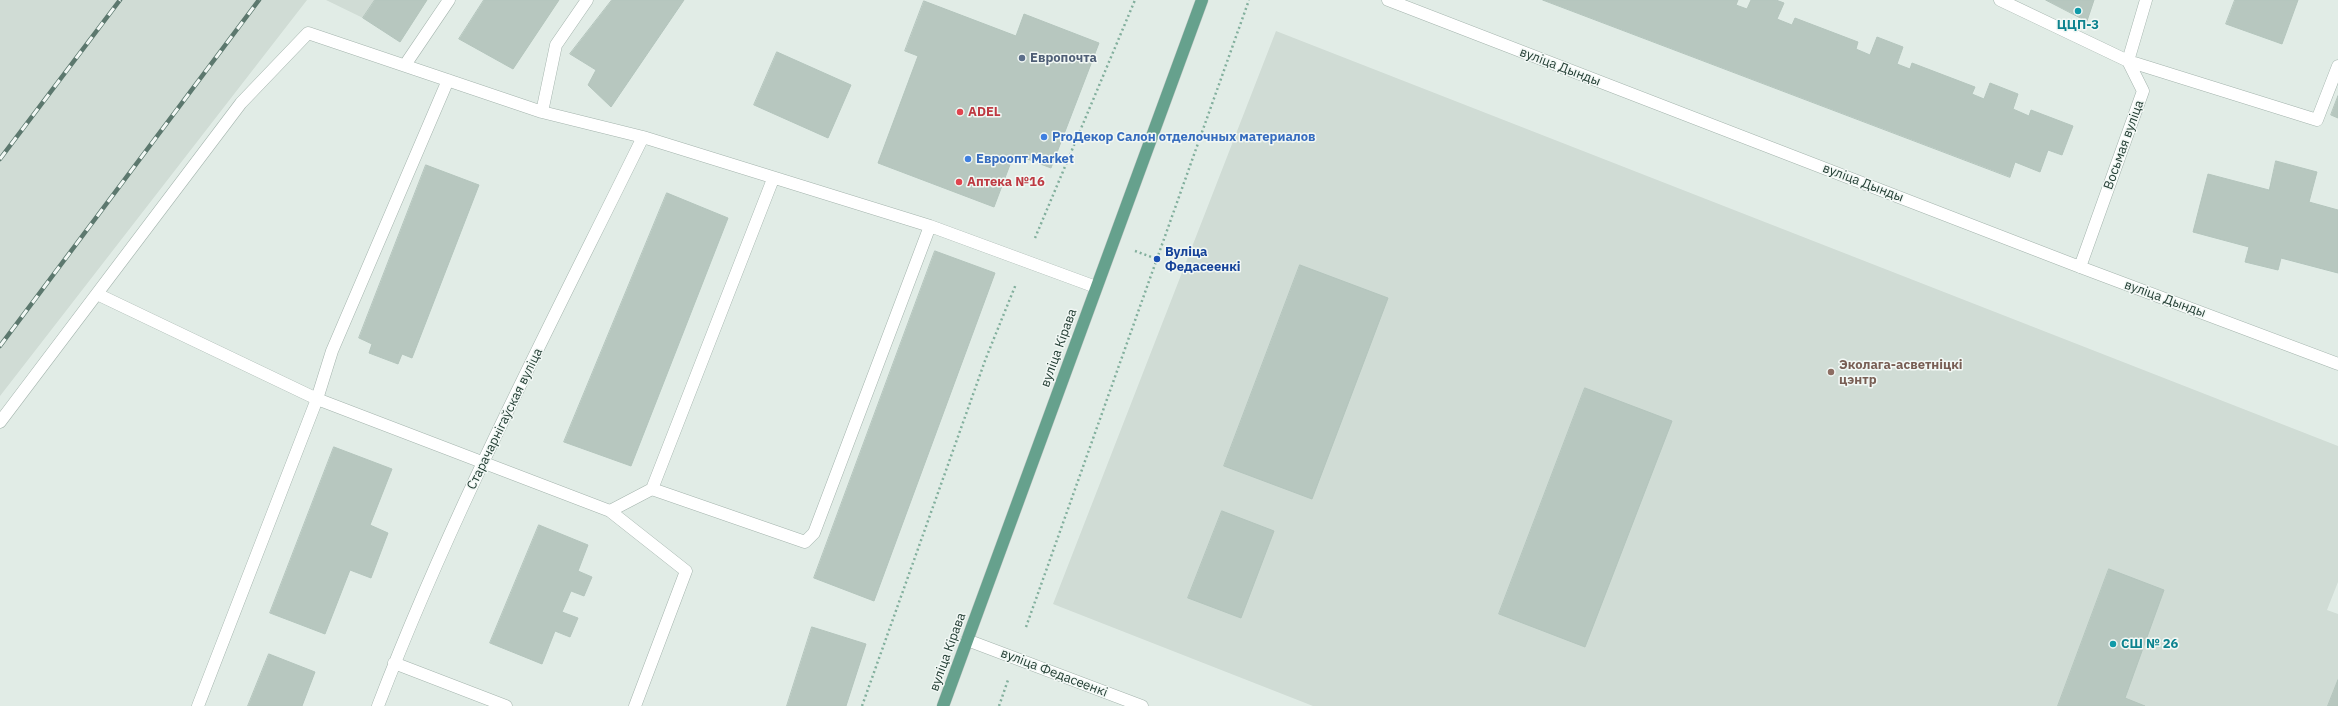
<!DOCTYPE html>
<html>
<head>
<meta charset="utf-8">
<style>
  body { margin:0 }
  canvas { display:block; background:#e1ece6 }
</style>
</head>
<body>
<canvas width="2338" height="706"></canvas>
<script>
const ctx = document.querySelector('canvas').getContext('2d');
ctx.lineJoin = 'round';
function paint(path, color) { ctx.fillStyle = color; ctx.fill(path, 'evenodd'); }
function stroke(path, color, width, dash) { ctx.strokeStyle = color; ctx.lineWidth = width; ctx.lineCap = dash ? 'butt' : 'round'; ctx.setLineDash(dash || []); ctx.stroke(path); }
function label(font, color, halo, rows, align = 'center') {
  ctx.font = font + ' "IBM Plex Sans",sans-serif'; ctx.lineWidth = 3; ctx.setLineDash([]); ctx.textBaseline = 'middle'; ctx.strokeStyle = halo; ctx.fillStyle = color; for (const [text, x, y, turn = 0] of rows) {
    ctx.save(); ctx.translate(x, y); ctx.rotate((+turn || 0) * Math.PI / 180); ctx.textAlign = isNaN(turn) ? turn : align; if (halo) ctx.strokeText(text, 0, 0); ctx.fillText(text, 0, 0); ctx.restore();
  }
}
paint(new Path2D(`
  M 0,0 L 307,0 L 0,396 Z
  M 326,0 L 375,0 L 363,18 Z
  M 1276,31 L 2338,446 L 2338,582 L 2327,610 L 2338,614 L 2338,706 L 1313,706 L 1053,604 Z`), '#d0dcd5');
const building = new Path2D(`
  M 375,0 L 427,0 L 400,42 L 363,18 Z
  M 484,0 L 559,0 L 513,69 L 459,39 Z
  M 612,0 L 684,0 L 611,107 L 588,85 L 596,70 L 570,54 Z
  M 1543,0 L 1738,0 L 1736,5 L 1747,9 L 1751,0 L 1776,0 L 1784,3 L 1777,19 L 1792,25 L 1795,18 L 1858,42 L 1856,49 L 1870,55 L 1877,37 L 1903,47 L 1897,64 L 1910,69 L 1912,63 L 1975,87 L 1972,94 L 1984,99 L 1990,83 L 2018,94 L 2013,109 L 2029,116 L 2031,110 L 2073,126 L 2062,155 L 2048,150 L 2040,172 L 2015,162 L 2010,177 Z
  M 2046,0 L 2094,0 L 2087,21 Z
  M 2235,0 L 2298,0 L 2282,44 L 2226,24 Z
  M 924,1 L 1016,36 L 1024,14 L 1099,43 L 1051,168 L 1014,154 L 994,207 L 878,163 L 918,56 L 905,51 Z
  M 777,52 L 851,85 L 828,138 L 754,105 Z
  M 2338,96 L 2338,118 L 2331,115 Z
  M 2276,161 L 2317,172 L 2309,202 L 2338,210 L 2338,273 L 2281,258 L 2278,270 L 2245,262 L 2249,247 L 2193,232 L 2208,174 L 2269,190 Z
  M 426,165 L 479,185 L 412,358 L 402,354 L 398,364 L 369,353 L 372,344 L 359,338 Z
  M 667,193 L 728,218 L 631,466 L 564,442 Z
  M 935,251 L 995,273 L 874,601 L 814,578 Z
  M 1300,265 L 1388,298 L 1312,499 L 1224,466 Z
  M 1585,388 L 1672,421 L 1585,647 L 1499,614 Z
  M 334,447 L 392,469 L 370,525 L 388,533 L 371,578 L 350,570 L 325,634 L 270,613 Z
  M 1222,511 L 1274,531 L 1241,618 L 1188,598 Z
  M 539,525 L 588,545 L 578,571 L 592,577 L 584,596 L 571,591 L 562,612 L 578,618 L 570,637 L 555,631 L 542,664 L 490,643 Z
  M 2109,569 L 2164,590 L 2125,698 L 2145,706 L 2058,706 Z
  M 812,627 L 866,644 L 846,706 L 787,706 Z
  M 269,654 L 315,672 L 302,706 L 248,706 Z
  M 2338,680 L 2338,706 L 2328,706 Z`);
paint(building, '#b7c7bf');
stroke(building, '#b4c5bd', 1);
const minor = new Path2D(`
  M 1388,0 L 2080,267 L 2338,364
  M 2000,0 L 2128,61 L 2317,120 L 2338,66
  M 405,65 L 449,0
  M 542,112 L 556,45 L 587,0
  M 773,179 L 652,489 L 805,542 L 814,533 L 930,226
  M 2080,267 L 2143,91 L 2128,61 L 2146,0
  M 97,294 L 317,399 L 610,511 L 652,489
  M 0,422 L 241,103 L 308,33 L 542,112 L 643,137 L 930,226 L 1096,287
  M 610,511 L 686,571 L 635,706
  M 967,640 L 1142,706
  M 394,663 L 506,706
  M 198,706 L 317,399 L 332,351 L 448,80
  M 378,706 C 453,510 551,324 643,137`);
const major = new Path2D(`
  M 943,706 L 1202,0`);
stroke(minor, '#a4b4ad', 13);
stroke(major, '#c1c9c6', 13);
stroke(new Path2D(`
  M 1035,238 L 1135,0
  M 1135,251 L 1157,259
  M 1026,627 L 1249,0
  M 862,706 L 986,358 L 1016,284
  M 999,706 L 1008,680`), '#82af9d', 2.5, [2, 3]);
stroke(minor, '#fff', 12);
stroke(major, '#66a18d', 12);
const rail = new Path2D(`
  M 0,159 L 120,0
  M 0,346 L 259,0`);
stroke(rail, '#5c786e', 4.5);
stroke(rail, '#f2f8f5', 3, [9]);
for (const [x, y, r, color] of [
  [2078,11,4,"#0f9aa8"],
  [1022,58,4,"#5c6f8a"],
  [960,112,4,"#e0444e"],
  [1044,137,4,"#3f7fe0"],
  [968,159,4,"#3f7fe0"],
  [959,182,4,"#e0444e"],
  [1157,259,4,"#1a4fb4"],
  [1831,372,4,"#8d6e63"],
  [2113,644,4,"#0f9aa8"]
]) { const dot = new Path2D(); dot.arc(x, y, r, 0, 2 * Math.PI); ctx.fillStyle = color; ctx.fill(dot); stroke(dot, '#f2f8f5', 1.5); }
label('bold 13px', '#0d838f', '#f2f8f5', [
  ["ЦЦП-3",2078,25],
  ["СШ № 26",2121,644,"left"]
]);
label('bold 13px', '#4e5e75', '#f2f8f5', [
  ["Европочта",1030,58]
], 'left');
label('13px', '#223d33', '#f2f8f5', [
  ["вуліца Дынды",1560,67,21],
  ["Восьмая вуліца",2124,145,-70],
  ["вуліца Дынды",1863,183,21],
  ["вуліца Дынды",2165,299,20],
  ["вуліца Кірава",1059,348,-70],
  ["Старачарнігаўская вуліца",505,419,-64],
  ["вуліца Кірава",948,652,-70],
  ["вуліца Федасеенкі",1054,673,21]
]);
label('bold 13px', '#be3a42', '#f2f8f5', [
  ["ADEL",968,112],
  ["Аптека №16",967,182]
], 'left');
label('bold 13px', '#366cbe', '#f2f8f5', [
  ["ProДекор Салон отделочных материалов",1052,137],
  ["Евроопт Market",976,159]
], 'left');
label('bold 13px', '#164399', '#f2f8f5', [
  ["Вуліца",1165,252],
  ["Федасеенкі",1165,267]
], 'left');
label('bold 13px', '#785e54', '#f2f8f5', [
  ["Эколага-асветніцкі",1839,365],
  ["цэнтр",1839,380]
], 'left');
</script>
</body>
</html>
